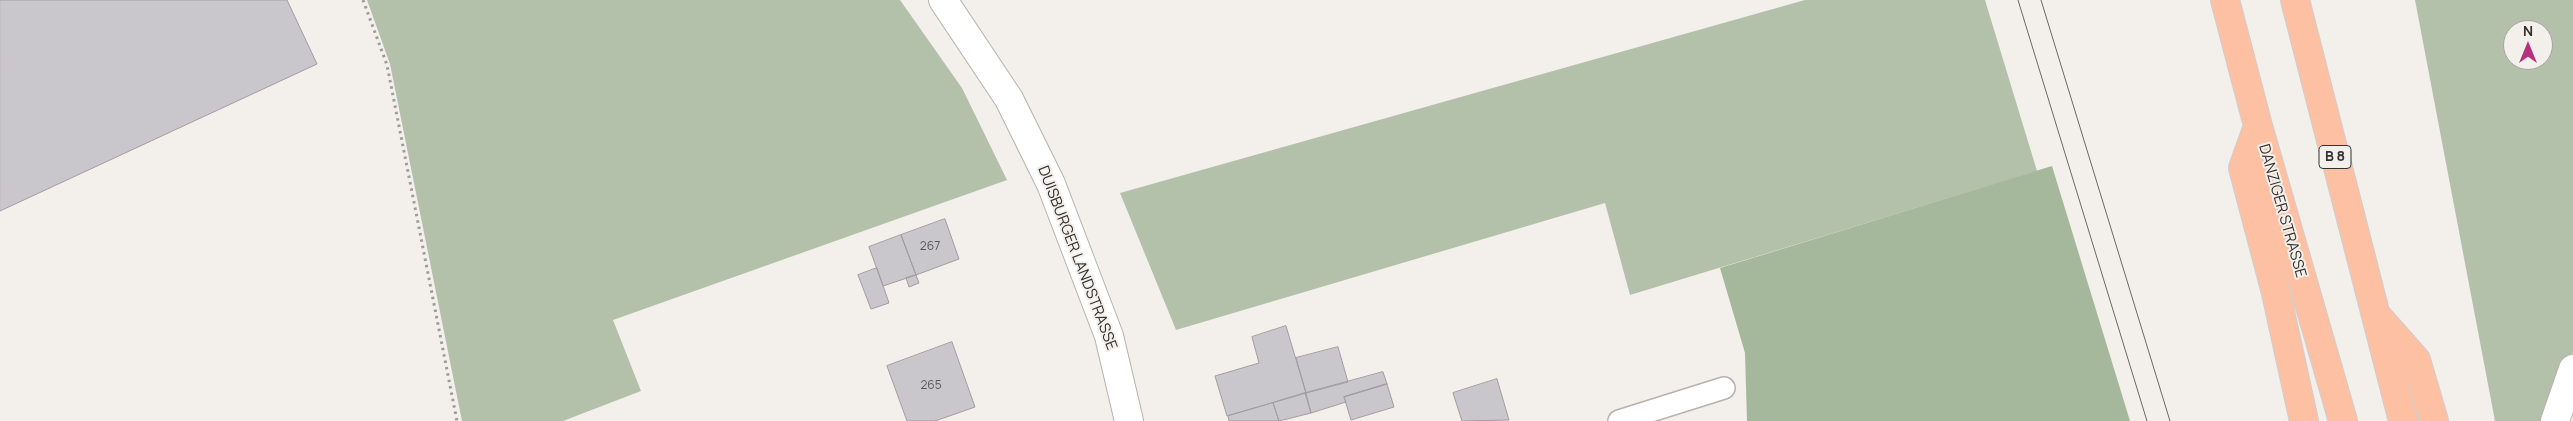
<!DOCTYPE html>
<html>
<head>
<meta charset="utf-8">
<style>
  body { margin:0 }
  #map { position:relative; width:2573px; height:421px; overflow:hidden; background:#f3efeb; font-family:Manrope,sans-serif }
  canvas { display:block }
  .north { position:absolute; left:2503px; top:20px; width:50px; height:50px; box-sizing:border-box; background:#f3efeb; border:1px solid #a7a3a1; border-radius:50%; rotate:0deg; font-size:14px; font-weight:700; line-height:20px; text-align:center; color:#343231 }
  .north::after { content:''; display:block; margin:auto; width:18px; height:22px; background:#b3327d; clip-path:polygon(50% 0,100% 100%,50% 72%,0 100%) }
</style>
</head>
<body>
<div id="map">
<canvas width="2573" height="421"></canvas>
<div class="north">N</div>
</div>
<script>
const ctx = document.querySelector('canvas').getContext('2d');
ctx.lineJoin = 'round';
function paint(path, color) { ctx.fillStyle = color; ctx.fill(path, 'evenodd'); }
function stroke(path, color, width, dash) { ctx.strokeStyle = color; ctx.lineWidth = width; ctx.lineCap = dash ? 'butt' : 'round'; ctx.setLineDash(dash || []); ctx.stroke(path); }
function label(font, color, halo, rows, align = 'center') {
  ctx.font = font + ' Manrope,sans-serif'; ctx.lineWidth = 4; ctx.setLineDash([]); ctx.textBaseline = 'middle'; ctx.strokeStyle = halo; ctx.fillStyle = color; for (const [text, x, y, turn = 0] of rows) {
    ctx.save(); ctx.translate(x, y); ctx.rotate((+turn || 0) * Math.PI / 180); ctx.textAlign = isNaN(turn) ? turn : align; if (halo) ctx.strokeText(text, 0, 0); ctx.fillText(text, 0, 0); ctx.restore();
  }
}
paint(new Path2D(`
  M 367,0 L 900,0 L 962,88 L 1007,180 L 613,320 L 641,391 L 563,421 L 462,421 L 390,64 Z
  M 1805,0 L 1985,0 L 2037,171 L 1630,295 L 1605,203 L 1176,330 L 1120,193 Z
  M 2415,0 L 2573,0 L 2573,352 L 2550,421 L 2495,421 ZM 2513,30 L 2543,30 L 2543,60 L 2513,60 Z`), '#b3c1ab');
paint(new Path2D(`
  M 2052,166 L 2130,421 L 1747,421 L 1745,353 L 1720,268 Z`), '#a6b89c');
const building = new Path2D(`
  M 0,0 L 287,0 L 317,64 L 0,211 Z
  M 945,219 L 959,259 L 916,275 L 901,235 Z
  M 901,235 L 916,275 L 883,286 L 869,247 Z
  M 877,268 L 889,303 L 871,309 L 858,275 Z
  M 916,275 L 919,283 L 909,287 L 906,278 Z
  M 1286,326 L 1306,393 L 1227,416 L 1215,376 L 1259,363 L 1252,337 Z
  M 952,342 L 975,407 L 935,421 L 907,421 L 887,366 Z
  M 1338,347 L 1348,382 L 1306,393 L 1296,358 Z
  M 1383,372 L 1387,384 L 1344,397 L 1346,402 L 1311,413 L 1306,393 Z
  M 1497,379 L 1509,420 L 1462,421 L 1453,393 Z
  M 1387,384 L 1394,407 L 1351,420 L 1344,397 Z
  M 1305,393 L 1311,413 L 1279,421 L 1273,403 Z
  M 1273,403 L 1279,421 L 1229,421 L 1228,416 Z`);
paint(building, '#cac7cc');
stroke(building, '#a09da2', 1);
const service = new Path2D(`
  M 1619,421 L 1724,388`);
const minor = new Path2D(`
  M 943,0 L 1009,99 L 1051,184 L 1109,336 L 1129,421
  M 2555,421 L 2573,369`);
const trunk = new Path2D(`
  M 2225,0 L 2258,126 L 2343,421
  M 2295,0 L 2403,421
  M 2258,126 L 2243,168 L 2276,293 L 2304,421
  M 2378,317 L 2416,360 L 2434,421`);
stroke(service, '#b6b2ae', 24);
stroke(minor, '#b6b2ae', 30);
stroke(trunk, '#cecece', 30);
stroke(new Path2D(`
  M 363,0 L 387,65 L 457,421`), '#9f9c99', 3, [2.5, 4]);
stroke(service, '#fff', 21);
stroke(minor, '#fff', 28);
stroke(trunk, '#fec0a3', 28);
stroke(new Path2D(`
  M 2018,0 L 2147,421
  M 2041,0 L 2170,421`), '#6b6866', 1);
label('12px', '#5a5758', null, [
  ["267",930,247],
  ["265",931,386]
]);
for (const [x, y, w] of [
  [2335,157,32]
]) { const box = new Path2D(); box.roundRect(x - w / 2, y - 11.5, w, 23, 4); ctx.fillStyle = '#f3efeb'; ctx.fill(box); stroke(box, '#343231', 1); }
label('bold 14px', '#343231', null, [
  ["B 8",2335,157]
]);
label('15px', '#343231', '#f3efeb', [
  ["DANZIGER STRASSE",2282,211,74],
  ["DUISBURGER LANDSTRASSE",1077,258,69]
]);
</script>
</body>
</html>
